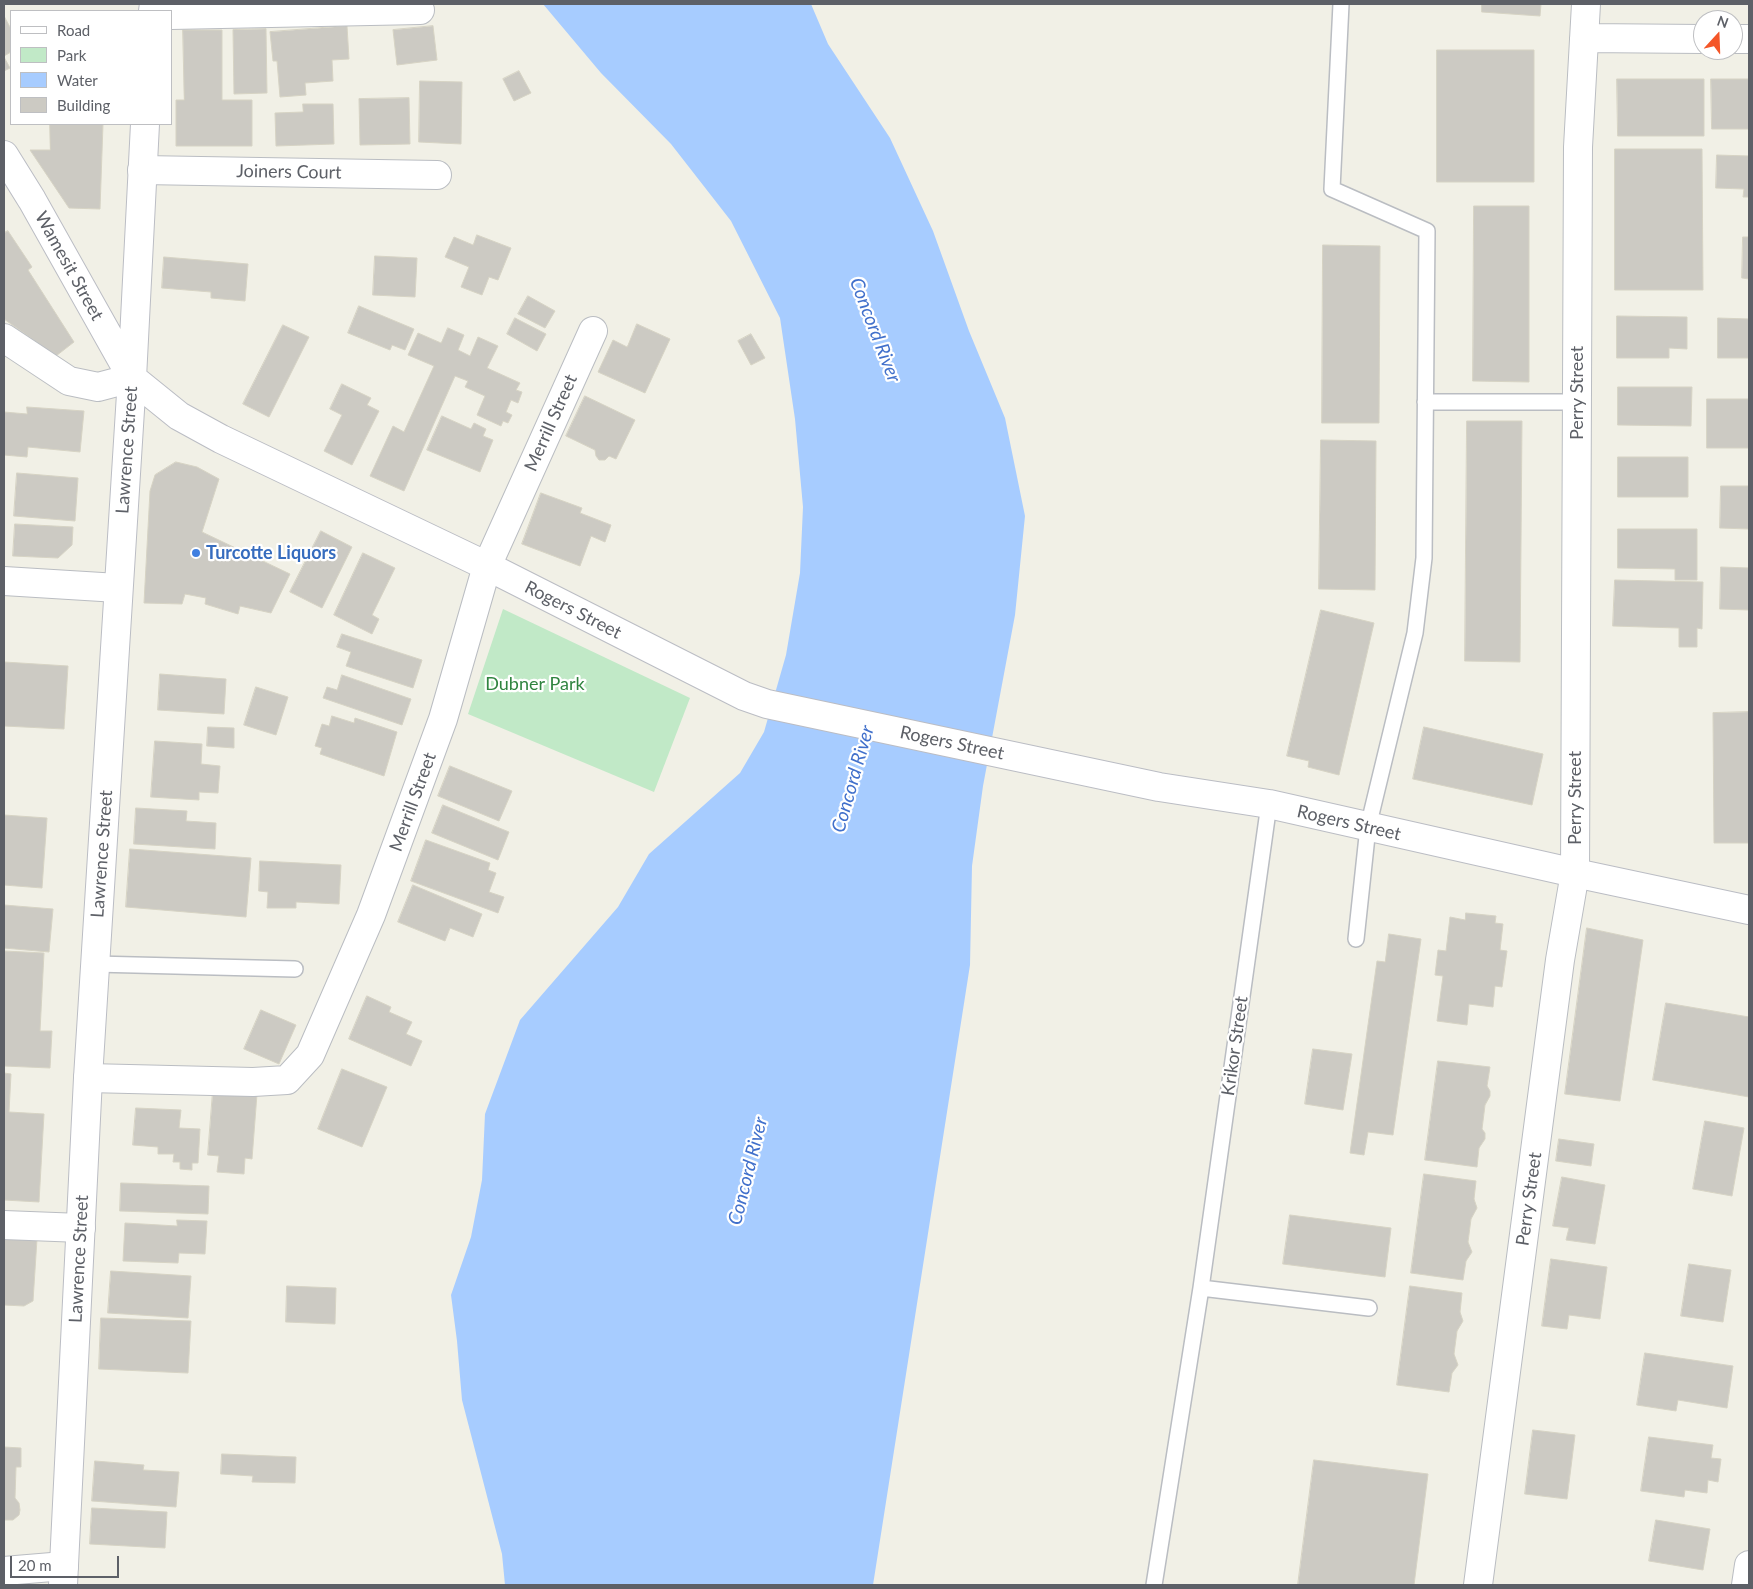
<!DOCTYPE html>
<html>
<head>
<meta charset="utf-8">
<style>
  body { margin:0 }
  #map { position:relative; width:1753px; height:1589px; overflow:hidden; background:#f1f0e6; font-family:Lato,sans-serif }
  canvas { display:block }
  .frame { position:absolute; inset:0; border:5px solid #5d6067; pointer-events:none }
  .legend { position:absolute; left:10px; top:10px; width:162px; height:115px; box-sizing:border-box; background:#fff; border:1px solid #bebfc2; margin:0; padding:6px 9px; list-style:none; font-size:15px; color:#5d6067 }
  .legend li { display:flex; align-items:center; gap:10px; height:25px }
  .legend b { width:25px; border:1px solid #bebfc2 }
  .north { position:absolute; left:1693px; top:10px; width:50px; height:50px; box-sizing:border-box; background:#fff; border:1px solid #bebfc2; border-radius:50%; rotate:20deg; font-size:14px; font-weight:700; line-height:20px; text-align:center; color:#5d6067 }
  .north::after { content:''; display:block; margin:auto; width:18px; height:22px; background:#f45628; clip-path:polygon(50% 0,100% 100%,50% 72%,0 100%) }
  .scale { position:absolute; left:10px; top:1556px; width:109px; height:22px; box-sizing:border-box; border:2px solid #5d6067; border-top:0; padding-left:6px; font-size:15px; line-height:18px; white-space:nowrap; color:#5d6067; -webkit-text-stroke:4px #fff; paint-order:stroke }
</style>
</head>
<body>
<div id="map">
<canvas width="1753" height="1589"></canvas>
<div class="frame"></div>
<ul class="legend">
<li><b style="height:6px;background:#fff"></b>Road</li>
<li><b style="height:14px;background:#c1e9c7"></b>Park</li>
<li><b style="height:14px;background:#a7ccff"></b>Water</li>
<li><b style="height:14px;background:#cccac3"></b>Building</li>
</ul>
<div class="north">N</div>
<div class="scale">20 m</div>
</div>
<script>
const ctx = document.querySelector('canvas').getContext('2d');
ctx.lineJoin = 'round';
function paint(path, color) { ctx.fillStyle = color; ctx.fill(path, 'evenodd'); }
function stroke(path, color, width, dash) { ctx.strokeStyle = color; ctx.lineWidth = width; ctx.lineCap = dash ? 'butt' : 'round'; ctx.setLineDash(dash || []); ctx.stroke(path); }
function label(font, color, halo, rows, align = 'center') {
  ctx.font = font + ' Lato,sans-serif'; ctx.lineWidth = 4.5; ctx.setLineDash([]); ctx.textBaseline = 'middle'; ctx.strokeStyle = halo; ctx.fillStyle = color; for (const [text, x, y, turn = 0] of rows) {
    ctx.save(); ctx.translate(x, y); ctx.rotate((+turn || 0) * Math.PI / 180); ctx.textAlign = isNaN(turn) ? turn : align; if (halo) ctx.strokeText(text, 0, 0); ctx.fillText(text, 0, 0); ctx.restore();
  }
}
paint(new Path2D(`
  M 503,609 L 690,698 L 654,792 L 468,714 Z`), '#c1e9c7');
paint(new Path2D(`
  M 543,4 L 811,4 L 828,44 L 890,138 L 933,231 L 969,331 L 1005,418 L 1025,516 L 1015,615 L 983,786 L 972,866 L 970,965 L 873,1585 L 505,1585 L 502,1554 L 462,1400 L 457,1341 L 451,1295 L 471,1237 L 482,1180 L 485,1114 L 520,1020 L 618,907 L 649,854 L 740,773 L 764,732 L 786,655 L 800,573 L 803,507 L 795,419 L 780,318 L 731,221 L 671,144 L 601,73 Z`), '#a7ccff');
const building = new Path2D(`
  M 1482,4 L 1541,4 L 1540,16 L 1482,12 Z
  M 4,16 L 11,29 L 11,52 L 4,56 Z
  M 347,26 L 349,59 L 332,60 L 333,81 L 305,83 L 306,95 L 280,97 L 277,61 L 273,61 L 270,32 Z
  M 433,26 L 437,60 L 397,65 L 393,30 Z
  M 266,29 L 267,93 L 234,94 L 233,30 Z
  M 183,30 L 222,30 L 222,100 L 252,100 L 252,146 L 176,146 L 176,100 L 184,100 Z
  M 1437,50 L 1534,50 L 1534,182 L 1437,182 Z
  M 4,57 L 10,68 L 4,71 Z
  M 519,71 L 531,93 L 514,101 L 503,79 Z
  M 1617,79 L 1704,79 L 1704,136 L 1618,136 Z
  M 1711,79 L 1749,79 L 1749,129 L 1712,129 Z
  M 420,81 L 462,82 L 461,144 L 419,142 Z
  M 409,98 L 410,144 L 360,145 L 359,99 Z
  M 303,104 L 333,104 L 334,144 L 276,146 L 275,113 L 303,112 Z
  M 50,124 L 103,124 L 100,209 L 69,208 L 30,150 L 50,150 Z
  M 1615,149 L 1702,149 L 1703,290 L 1615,290 Z
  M 1717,155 L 1749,156 L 1749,197 L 1743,197 L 1744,189 L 1716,188 Z
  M 1474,206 L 1529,206 L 1529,382 L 1473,381 Z
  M 8,231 L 32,267 L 28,270 L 74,342 L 56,356 L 4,319 L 4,233 Z
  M 477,235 L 511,248 L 498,280 L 489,277 L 482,295 L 461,287 L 469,267 L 445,257 L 454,237 L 473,245 Z
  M 1743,237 L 1749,237 L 1749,279 L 1742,278 Z
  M 1323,245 L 1380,246 L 1379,423 L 1322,423 Z
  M 375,256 L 417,258 L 415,297 L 373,295 Z
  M 164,257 L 248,264 L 245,301 L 211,298 L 211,292 L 162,288 Z
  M 528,296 L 555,311 L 545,328 L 518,314 Z
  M 359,306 L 414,329 L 405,350 L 392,345 L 390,350 L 348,333 Z
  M 1617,316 L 1687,317 L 1687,349 L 1669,348 L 1669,358 L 1617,358 Z
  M 515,318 L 546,334 L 537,351 L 507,334 Z
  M 1718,318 L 1749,319 L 1749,358 L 1718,358 Z
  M 637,324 L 670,339 L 645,393 L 598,372 L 613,340 L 627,347 Z
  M 283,325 L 309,337 L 269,417 L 243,404 Z
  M 448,328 L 464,335 L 458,350 L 470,356 L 478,337 L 498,346 L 487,368 L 520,383 L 516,390 L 522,392 L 518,403 L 511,400 L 506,412 L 512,415 L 508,423 L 503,421 L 501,426 L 477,415 L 485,396 L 465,387 L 468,381 L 455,376 L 404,491 L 370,476 L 393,426 L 404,432 L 434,366 L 408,355 L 418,333 L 441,343 Z
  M 751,334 L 765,358 L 751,365 L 738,341 Z
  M 342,384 L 371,398 L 367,405 L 379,411 L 352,465 L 324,451 L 342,415 L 330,409 Z
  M 1618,387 L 1692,387 L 1691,426 L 1618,425 Z
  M 585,396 L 635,420 L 616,459 L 609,456 L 605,460 L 599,460 L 596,456 L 595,450 L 566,436 Z
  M 1707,399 L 1749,399 L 1749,448 L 1707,448 Z
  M 27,407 L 84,411 L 80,452 L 28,447 L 27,457 L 4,455 L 4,412 L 27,414 Z
  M 442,416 L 471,429 L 474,423 L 486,429 L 483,436 L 493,440 L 480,472 L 427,450 Z
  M 1467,421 L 1522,421 L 1520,662 L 1465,661 Z
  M 1321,440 L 1376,441 L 1375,590 L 1319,589 Z
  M 1618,457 L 1688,457 L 1688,497 L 1618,497 Z
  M 176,462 L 197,467 L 219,479 L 202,532 L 290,574 L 271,613 L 240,606 L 238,614 L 205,604 L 206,598 L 185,594 L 182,604 L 144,603 L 150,491 L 155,475 Z
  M 17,473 L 78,478 L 75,521 L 14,516 Z
  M 1721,486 L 1749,486 L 1749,529 L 1720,528 Z
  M 541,493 L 582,508 L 580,513 L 611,525 L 605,542 L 591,536 L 580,566 L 522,544 Z
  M 15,524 L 73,527 L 72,545 L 58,558 L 13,556 Z
  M 1618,529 L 1697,529 L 1697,580 L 1675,580 L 1675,569 L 1618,568 Z
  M 321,531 L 352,547 L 322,608 L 290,592 Z
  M 363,553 L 395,568 L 372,615 L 379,619 L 372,634 L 334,615 Z
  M 1721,567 L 1749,568 L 1749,610 L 1720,609 Z
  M 1615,580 L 1703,582 L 1702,629 L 1697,628 L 1697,647 L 1679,647 L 1679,628 L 1613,626 Z
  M 1321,610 L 1374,623 L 1339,775 L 1308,767 L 1309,761 L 1287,756 Z
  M 342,634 L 422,660 L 413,688 L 346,666 L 351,652 L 337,647 Z
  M 4,662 L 68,666 L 64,729 L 4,726 Z
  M 160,674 L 226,679 L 224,714 L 158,710 Z
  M 342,675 L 411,699 L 402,725 L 323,698 L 327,687 L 337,690 Z
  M 256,687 L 288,697 L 276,735 L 244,725 Z
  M 1749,712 L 1749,843 L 1714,843 L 1713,713 Z
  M 332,716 L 354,723 L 355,718 L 397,732 L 384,776 L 320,754 L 322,748 L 315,746 L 322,724 L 329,726 Z
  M 208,727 L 234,728 L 234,748 L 207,746 Z
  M 1424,727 L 1543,754 L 1532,805 L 1413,779 Z
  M 155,741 L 202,744 L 201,764 L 220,766 L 218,793 L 199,792 L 199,800 L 151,797 Z
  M 450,766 L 512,791 L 499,821 L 438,796 Z
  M 443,805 L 509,832 L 498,860 L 432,833 Z
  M 136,808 L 187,811 L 186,821 L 216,823 L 215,849 L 134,844 Z
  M 4,815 L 47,818 L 42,888 L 4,885 Z
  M 426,840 L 490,863 L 488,870 L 496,873 L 489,892 L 504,897 L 498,913 L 411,881 Z
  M 130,849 L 251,858 L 246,917 L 126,907 Z
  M 260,861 L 341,865 L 339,904 L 296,902 L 296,908 L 267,908 L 268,892 L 259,891 Z
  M 413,885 L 482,914 L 473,937 L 450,928 L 445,941 L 398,922 Z
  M 4,905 L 53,909 L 49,952 L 4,948 Z
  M 1466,913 L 1496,916 L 1495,923 L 1503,924 L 1500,950 L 1507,951 L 1502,987 L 1495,986 L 1493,1007 L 1469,1004 L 1467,1025 L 1437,1021 L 1443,976 L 1435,975 L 1438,950 L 1446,951 L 1450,917 L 1465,920 Z
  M 1587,928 L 1643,940 L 1620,1101 L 1565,1094 Z
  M 1389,934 L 1421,939 L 1393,1135 L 1368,1132 L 1364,1155 L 1350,1153 L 1377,961 L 1385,962 Z
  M 4,951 L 44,953 L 40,1031 L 52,1031 L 50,1068 L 4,1066 Z
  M 367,996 L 391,1007 L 389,1012 L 412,1022 L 406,1034 L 422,1041 L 411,1066 L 349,1039 Z
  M 1666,1003 L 1749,1017 L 1749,1097 L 1653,1080 Z
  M 261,1010 L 296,1025 L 279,1064 L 244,1049 Z
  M 1313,1049 L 1352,1054 L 1343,1110 L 1305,1104 Z
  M 1438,1061 L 1490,1067 L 1487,1086 L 1490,1091 L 1490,1096 L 1485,1105 L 1482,1129 L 1485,1133 L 1485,1139 L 1479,1148 L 1477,1167 L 1425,1160 Z
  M 342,1069 L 387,1087 L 362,1147 L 318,1129 Z
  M 4,1073 L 11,1074 L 9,1112 L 44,1114 L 39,1202 L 4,1200 Z
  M 213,1091 L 257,1094 L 252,1159 L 245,1158 L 244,1174 L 217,1172 L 219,1156 L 208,1155 Z
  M 136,1108 L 181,1110 L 179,1128 L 200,1129 L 198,1163 L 192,1163 L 192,1170 L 180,1169 L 180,1162 L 173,1162 L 174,1154 L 158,1154 L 158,1147 L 133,1145 Z
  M 1705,1121 L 1744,1128 L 1732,1196 L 1693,1189 Z
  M 1559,1139 L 1594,1144 L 1591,1166 L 1556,1161 Z
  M 1424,1174 L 1476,1181 L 1474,1199 L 1477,1208 L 1471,1219 L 1468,1242 L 1472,1252 L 1466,1261 L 1463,1280 L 1411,1273 Z
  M 1562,1177 L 1605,1185 L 1595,1244 L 1566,1240 L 1569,1228 L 1553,1226 Z
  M 121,1183 L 209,1186 L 208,1214 L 120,1211 Z
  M 1290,1215 L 1391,1228 L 1385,1277 L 1283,1264 Z
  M 177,1220 L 207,1221 L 205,1254 L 179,1253 L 178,1263 L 123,1261 L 125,1223 L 177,1226 Z
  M 4,1237 L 37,1239 L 33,1301 L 24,1306 L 4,1305 Z
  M 1551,1259 L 1607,1267 L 1600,1319 L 1569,1315 L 1567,1329 L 1542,1326 Z
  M 1689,1264 L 1731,1270 L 1723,1322 L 1681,1316 Z
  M 111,1271 L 191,1276 L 188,1318 L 108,1313 Z
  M 287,1286 L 336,1288 L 335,1324 L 286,1322 Z
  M 1410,1286 L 1462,1293 L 1460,1312 L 1463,1321 L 1457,1331 L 1454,1354 L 1458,1365 L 1452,1373 L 1449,1392 L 1397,1385 Z
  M 101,1318 L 191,1321 L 188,1373 L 99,1369 Z
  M 1645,1353 L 1733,1366 L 1727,1408 L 1678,1400 L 1676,1411 L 1637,1405 Z
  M 1533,1430 L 1575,1435 L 1567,1499 L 1525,1494 Z
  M 1649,1437 L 1713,1445 L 1711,1458 L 1721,1459 L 1718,1482 L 1708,1480 L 1707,1493 L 1685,1490 L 1684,1497 L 1641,1491 Z
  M 4,1447 L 21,1448 L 21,1467 L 16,1467 L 15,1498 L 19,1503 L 20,1510 L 19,1515 L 13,1520 L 4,1520 Z
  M 222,1454 L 296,1457 L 295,1483 L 252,1482 L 253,1476 L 221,1474 Z
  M 1314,1460 L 1428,1474 L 1414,1585 L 1298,1585 Z
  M 95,1461 L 144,1465 L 143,1470 L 179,1472 L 176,1507 L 92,1501 Z
  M 92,1508 L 167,1512 L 165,1548 L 90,1544 Z
  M 1656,1520 L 1710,1529 L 1703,1570 L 1649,1561 Z`);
paint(building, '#cccac3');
stroke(building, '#d6d3c4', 1);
const lane = new Path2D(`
  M 1341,4 L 1332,189 L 1427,231 L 1424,558 L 1415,633 L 1368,827 L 1356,939
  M 1425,402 L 1577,402
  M 95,964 L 295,969
  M 1201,1288 L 1369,1308
  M 1154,1585 L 1201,1288 L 1269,804`);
const street = new Path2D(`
  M 171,15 L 420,10
  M 1584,38 L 1703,39
  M 1733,39 L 1749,39
  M 142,170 L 437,175
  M 4,338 L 69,381 L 98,387 L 132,378
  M 4,581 L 118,588
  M 88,1078 L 253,1082 L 287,1080 L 310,1055 L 371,915 L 443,719 L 487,566 L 593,331
  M 4,1225 L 81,1228
  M 4,1571 L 64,1566
  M 1478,1585 L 1560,960 L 1575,873 L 1578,147 L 1586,4
  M 1746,1585 L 1749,1565`);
const secondary = new Path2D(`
  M 153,11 L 154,4
  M 4,155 L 32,200 L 132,378 L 179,416 L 221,439 L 487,566 L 744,696 L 767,704 L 1159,787 L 1269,804 L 1575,873 L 1749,910
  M 63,1585 L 88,1078 L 132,378 L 145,124`);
stroke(lane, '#babdc2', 18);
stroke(street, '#babdc2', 30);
stroke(secondary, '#bbbdc4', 30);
stroke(lane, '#fff', 15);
stroke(street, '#fff', 28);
stroke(secondary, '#fff', 28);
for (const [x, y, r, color] of [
  [196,553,5,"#3f7fe0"]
]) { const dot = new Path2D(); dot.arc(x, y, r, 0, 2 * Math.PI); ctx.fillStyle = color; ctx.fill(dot); stroke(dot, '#fff', 2); }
label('18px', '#5d6067', '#fff', [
  ["Joiners Court",289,172,1],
  ["Wamesit Street",69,266,61],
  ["Perry Street",1577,393,-90],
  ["Merrill Street",551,423,-66],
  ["Lawrence Street",127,450,-86],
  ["Rogers Street",573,610,27],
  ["Rogers Street",952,743,12],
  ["Perry Street",1575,798,-90],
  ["Merrill Street",413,802,-70],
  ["Rogers Street",1349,823,13],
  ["Lawrence Street",102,854,-86],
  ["Krikor Street",1235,1046,-82],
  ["Perry Street",1529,1199,-82],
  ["Lawrence Street",79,1259,-87]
]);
label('bold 18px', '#366cbe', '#fff', [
  ["Turcotte Liquors",206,553]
], 'left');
label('18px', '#308440', '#fff', [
  ["Dubner Park",535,684]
]);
label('italic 19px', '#4170cb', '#fff', [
  ["Concord River",875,330,69],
  ["Concord River",853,779,-74],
  ["Concord River",748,1171,-76]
]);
</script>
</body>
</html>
